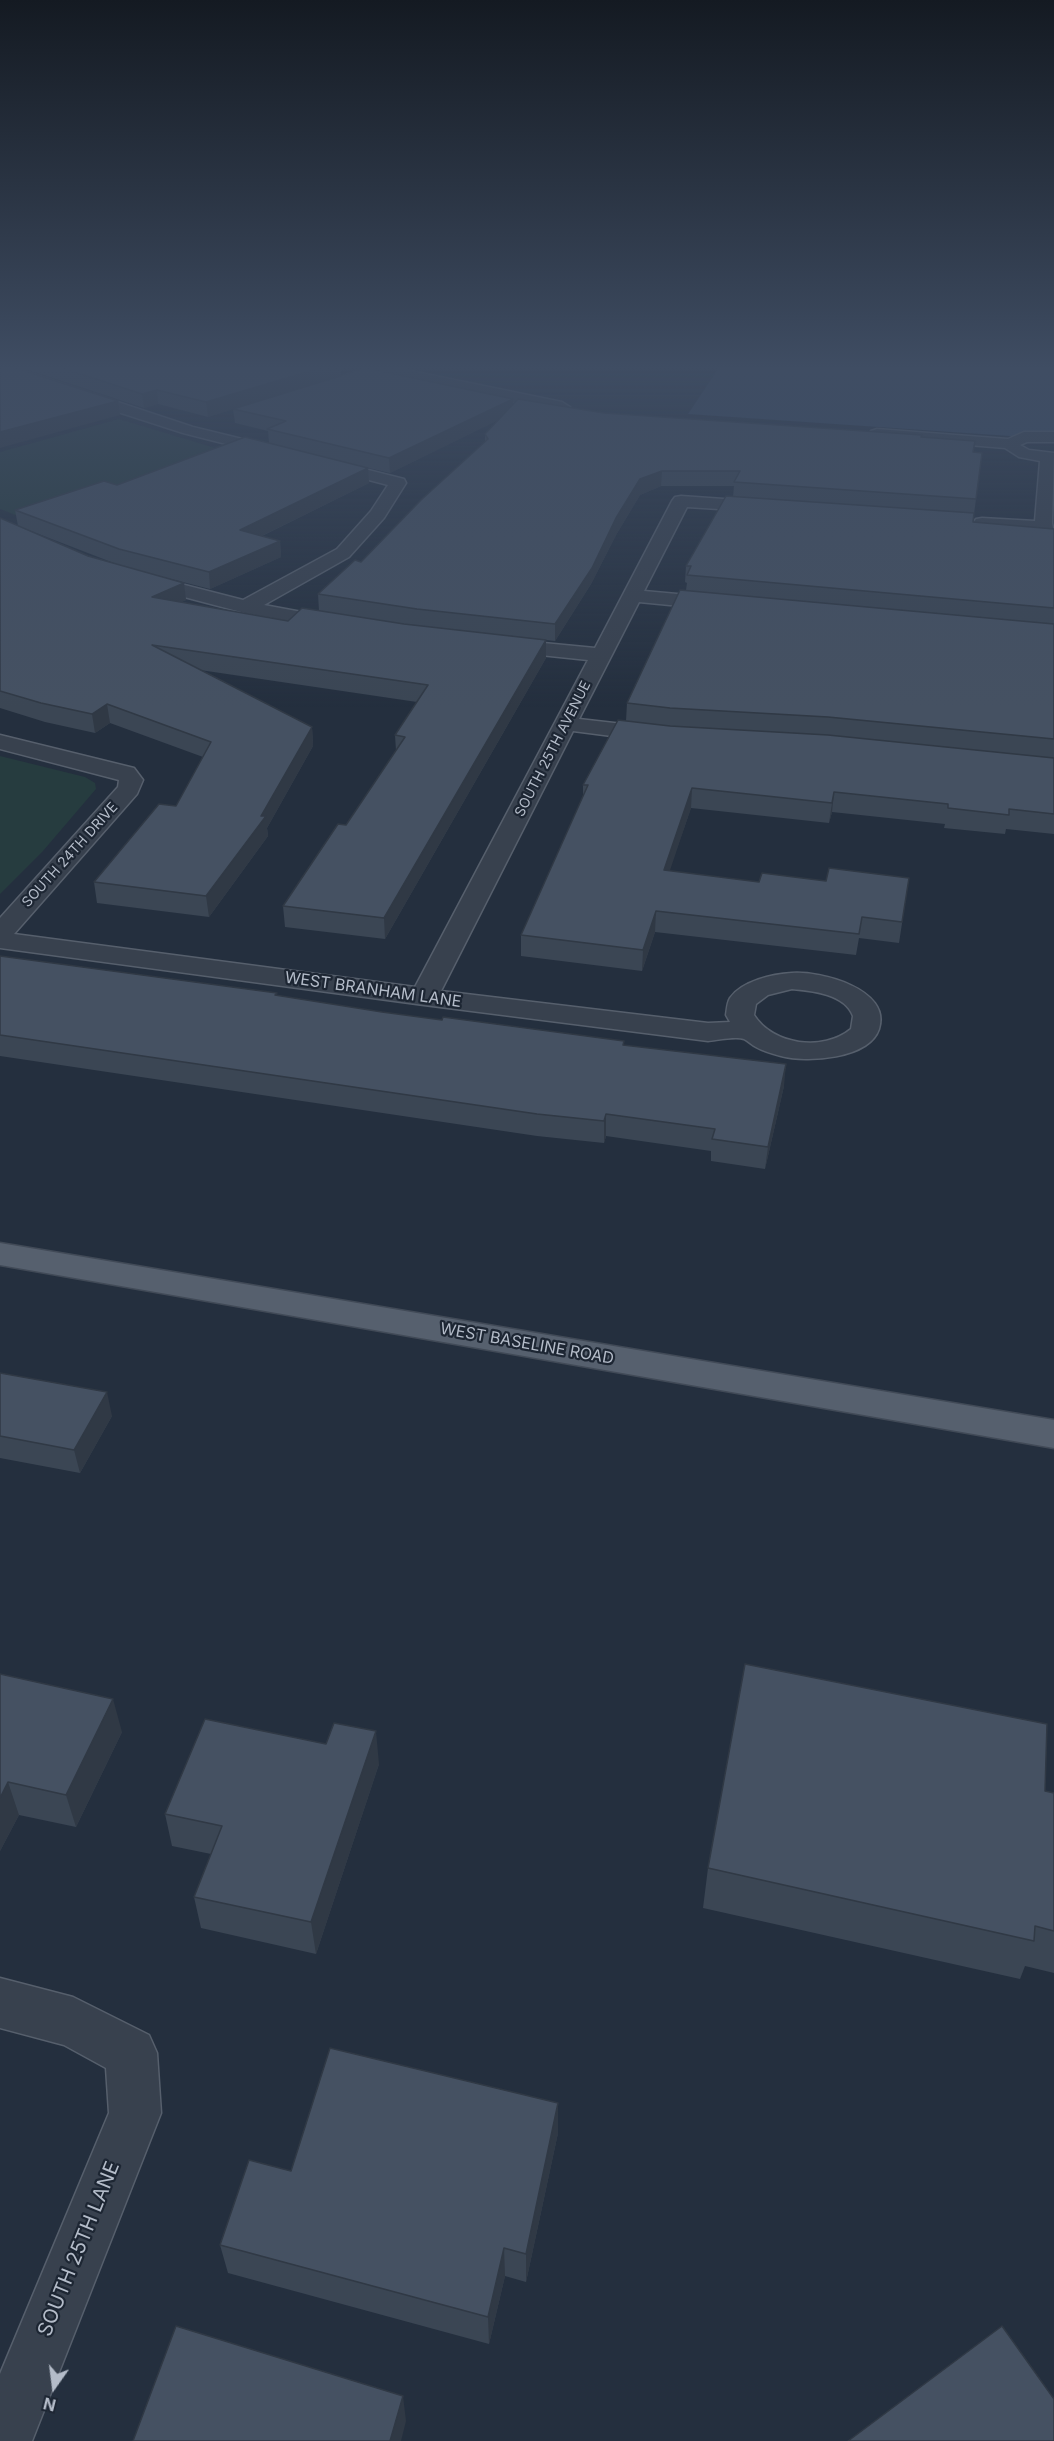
<!DOCTYPE html>
<html>
<head>
<meta charset="utf-8">
<style>
  body { margin:0 }
  #map { position:relative; width:1054px; height:2441px; overflow:hidden; background:#242f3e; font-family:Inter,sans-serif }
  canvas { display:block }
  .north { position:absolute; left:24px; top:2357px; width:60px; height:60px; -webkit-text-stroke:4px #1d2633; paint-order:stroke; rotate:194deg; font-size:16px; font-weight:700; line-height:24px; text-align:center; color:#b4bcc9 }
  .north::after { content:''; display:block; margin:auto; width:21px; height:27px; background:#b4bcc9; clip-path:polygon(50% 0,100% 100%,50% 72%,0 100%) }
</style>
</head>
<body>
<div id="map">
<canvas width="1054" height="2441"></canvas>
<div class="north">N</div>
</div>
<script>
const ctx = document.querySelector('canvas').getContext('2d');
ctx.lineJoin = 'round';
function paint(path, color) { ctx.fillStyle = color; ctx.fill(path, 'evenodd'); }
function stroke(path, color, width, dash) { ctx.strokeStyle = color; ctx.lineWidth = width; ctx.lineCap = dash ? 'butt' : 'round'; ctx.setLineDash(dash || []); ctx.stroke(path); }
function label(font, color, halo, rows, align = 'center') {
  ctx.font = font + ' Inter,sans-serif'; ctx.lineWidth = 4.5; ctx.setLineDash([]); ctx.textBaseline = 'middle'; ctx.strokeStyle = halo; ctx.fillStyle = color; for (const [text, x, y, turn = 0] of rows) {
    ctx.save(); ctx.translate(x, y); ctx.rotate((+turn || 0) * Math.PI / 180); ctx.textAlign = isNaN(turn) ? turn : align; if (halo) ctx.strokeText(text, 0, 0); ctx.fillText(text, 0, 0); ctx.restore();
  }
}
paint(new Path2D(`
  M 119,419 L 232,453 L 23,518 L 0,509 L 0,452 Z
  M 0,756 L 85,777 L 95,783 L 96,789 L 43,851 L 0,894 Z`), '#263c3f');
paint(new Path2D(`
  M 720,366 L 1054,366 L 1054,439 L 688,414 Z`), '#394c67');
const street = new Path2D(`
  M 0,366 L 27,372 L 193,427 L 283,449 L 285,452 L 277,457 L 183,433 L 0,374 Z
  M 361,366 L 387,366 L 562,402 L 570,407 L 562,412 L 472,394 L 363,369 Z
  M 877,429 L 1008,439 L 1024,432 L 1054,432 L 1054,442 L 1027,442 L 1020,445 L 1029,450 L 1054,453 L 1052,523 L 1054,533 L 982,528 L 976,527 L 973,523 L 976,519 L 982,518 L 1035,521 L 1040,461 L 1019,457 L 1005,448 L 871,437 L 869,434 L 871,431 Z
  M 325,459 L 404,479 L 406,483 L 384,518 L 349,557 L 264,605 L 345,620 L 348,624 L 345,628 L 338,630 L 245,613 L 135,584 L 133,580 L 135,576 L 142,574 L 243,600 L 337,549 L 371,511 L 388,485 L 319,467 L 317,464 L 319,461 Z
  M 681,496 L 766,502 L 772,503 L 775,507 L 772,511 L 766,512 L 687,507 L 644,591 L 721,598 L 728,600 L 731,604 L 728,608 L 721,610 L 639,602 L 579,719 L 658,728 L 666,730 L 669,735 L 666,740 L 658,742 L 573,731 L 441,991 L 708,1023 L 730,1022 L 726,1015 C 727,1009 727,1003 730,998 C 742,981 773,974 792,973 C 820,971 892,989 879,1029 C 869,1059 807,1063 781,1056 C 773,1054 763,1051 756,1047 C 752,1045 748,1041 744,1039 C 735,1036 718,1040 708,1041 L 424,1005 L 0,948 L 0,918 L 118,787 L 119,780 L 0,749 L 0,735 L 134,768 L 143,780 L 137,794 L 14,934 L 415,987 L 588,660 L 502,651 L 495,649 L 492,645 L 495,641 L 502,639 L 595,648 L 672,501 L 675,497 ZM 792,989 C 813,991 845,994 853,1016 L 851,1029 C 823,1052 773,1045 754,1015 L 756,1004 L 768,995 Z
  M 0,1978 L 73,1997 L 149,2035 L 157,2053 L 161,2113 L 32,2441 L 0,2441 L 0,2374 L 109,2113 L 106,2068 L 64,2045 L 0,2028 Z`);
const primary = new Path2D(`
  M 0,1243 L 1054,1420 L 1054,1448 L 0,1265 Z`);
stroke(street, '#565f6c', 3);
stroke(primary, '#414a57', 3);
paint(street, '#38414e');
paint(primary, '#56606e');
paint(new Path2D(`
  M 0,366 L 341,366 L 341,375 L 513,405 L 604,413 L 922,437 L 973,452 L 976,499 L 973,522 L 1054,529 L 1054,834 L 1006,829 L 1005,834 L 944,828 L 945,824 L 832,812 L 829,823 L 691,808 L 669,871 L 759,882 L 826,881 L 909,878 L 899,943 L 859,938 L 856,955 L 655,932 L 642,971 L 521,956 L 521,935 L 583,796 L 583,785 L 626,721 L 627,703 L 686,590 L 687,583 L 685,582 L 686,566 L 733,497 L 734,486 L 661,486 L 640,495 L 616,535 L 591,584 L 555,641 L 546,640 L 546,658 L 385,939 L 285,927 L 283,906 L 346,825 L 396,751 L 395,735 L 417,702 L 200,670 L 312,727 L 313,746 L 267,828 L 268,836 L 209,917 L 97,903 L 94,882 L 176,806 L 203,757 L 110,723 L 95,733 L 45,722 L 0,708 L 0,518 L 88,556 L 119,565 L 18,526 L 15,510 L 117,485 L 269,443 L 268,431 L 235,423 L 233,409 L 208,417 L 158,404 L 144,408 L 28,370 L 9,366 L 118,401 L 120,415 ZM 498,420 L 485,434 L 485,442 L 361,562 L 318,594 L 319,611 L 288,621 L 181,602 L 186,600 L 184,583 L 136,570 L 210,589 L 281,557 L 280,541 L 262,536 L 369,483 L 368,468 L 351,464 L 390,473 Z
  M 0,956 L 277,996 L 382,1012 L 442,1020 L 624,1041 L 624,1045 L 784,1086 L 765,1169 L 711,1161 L 711,1151 L 606,1136 L 604,1143 L 537,1136 L 0,1056 Z
  M 0,1373 L 112,1416 L 80,1473 L 0,1458 Z
  M 0,1674 L 122,1732 L 76,1827 L 19,1815 L 0,1851 Z
  M 379,1764 L 316,1954 L 201,1928 L 194,1897 L 211,1854 L 172,1846 L 165,1814 Z
  M 1045,1791 L 1054,1793 L 1054,1973 L 1025,1966 L 1020,1979 L 703,1908 L 708,1868 Z
  M 558,2103 L 558,2133 L 526,2282 L 505,2276 L 489,2344 L 228,2273 L 220,2245 L 291,2171 Z`), '#3b4654');
paint(new Path2D(`
  M 327,366 L 341,366 L 341,376 L 208,417 L 206,402 Z
  M 157,390 L 158,404 L 144,408 L 142,394 Z
  M 513,399 L 513,413 L 390,473 L 389,458 Z
  M 118,401 L 120,415 L 0,448 L 0,432 Z
  M 368,468 L 369,483 L 241,546 L 240,530 Z
  M 662,471 L 661,486 L 640,495 L 616,535 L 591,584 L 555,641 L 555,624 L 616,518 L 640,479 Z
  M 280,541 L 281,557 L 210,589 L 209,572 Z
  M 184,583 L 186,600 L 154,615 L 152,597 Z
  M 546,640 L 546,658 L 385,939 L 384,918 Z
  M 107,704 L 110,723 L 95,733 L 92,714 Z
  M 312,727 L 313,746 L 267,828 L 268,836 L 209,917 L 206,896 L 261,816 Z
  M 692,788 L 691,808 L 663,891 L 664,870 Z
  M 834,792 L 832,812 L 829,823 L 832,803 Z
  M 656,911 L 655,932 L 642,971 L 643,950 Z
  M 786,1064 L 784,1086 L 765,1169 L 768,1147 Z
  M 606,1114 L 606,1136 L 604,1143 L 604,1121 Z
  M 107,1392 L 112,1416 L 80,1473 L 74,1450 Z
  M 113,1699 L 122,1732 L 76,1827 L 66,1795 Z
  M 376,1731 L 379,1764 L 316,1954 L 311,1922 Z
  M 8,1782 L 19,1815 L 0,1851 L 0,1798 Z
  M 558,2103 L 558,2133 L 526,2282 L 526,2254 Z
  M 504,2248 L 505,2276 L 489,2344 L 488,2317 Z
  M 403,2396 L 406,2421 L 401,2441 L 390,2441 Z`), '#303945');
const building = new Path2D(`
  M 0,366 L 9,366 L 118,401 L 0,432 Z
  M 56,366 L 327,366 L 206,402 L 157,390 L 142,394 Z
  M 366,368 L 513,399 L 389,458 L 267,429 L 286,421 L 233,409 Z
  M 518,399 L 604,413 L 922,435 L 921,437 L 975,441 L 973,452 L 982,453 L 976,499 L 734,482 L 740,471 L 662,471 L 640,479 L 616,518 L 592,568 L 555,624 L 417,609 L 318,594 L 355,560 L 361,562 L 421,500 L 488,439 L 485,434 Z
  M 245,437 L 368,468 L 240,530 L 280,541 L 209,572 L 119,549 L 15,510 L 104,481 L 117,485 Z
  M 726,496 L 974,513 L 973,522 L 1054,529 L 1054,608 L 687,575 L 691,566 L 686,566 Z
  M 0,518 L 88,556 L 184,583 L 152,597 L 288,621 L 302,608 L 404,624 L 546,640 L 384,918 L 283,906 L 338,824 L 346,825 L 405,737 L 395,735 L 428,685 L 152,645 L 312,727 L 261,816 L 266,816 L 206,896 L 94,882 L 159,804 L 176,806 L 211,742 L 107,704 L 92,714 L 41,703 L 0,691 Z
  M 680,590 L 1054,624 L 1054,739 L 828,717 L 670,708 L 627,703 Z
  M 618,720 L 670,726 L 828,735 L 1054,758 L 1054,814 L 1009,809 L 1009,815 L 948,808 L 948,804 L 834,792 L 832,803 L 692,788 L 664,870 L 759,882 L 762,873 L 826,881 L 829,868 L 909,878 L 902,922 L 862,917 L 859,934 L 656,911 L 643,950 L 521,935 L 588,785 L 583,785 Z
  M 0,956 L 277,993 L 275,995 L 382,1012 L 442,1020 L 443,1017 L 624,1041 L 623,1045 L 786,1064 L 768,1147 L 712,1139 L 715,1129 L 606,1114 L 604,1121 L 537,1114 L 0,1035 Z
  M 0,1373 L 107,1392 L 74,1450 L 0,1436 Z
  M 745,1664 L 1047,1724 L 1045,1791 L 1054,1793 L 1054,1931 L 1035,1926 L 1034,1941 L 708,1868 Z
  M 0,1674 L 113,1699 L 66,1795 L 8,1782 L 0,1798 Z
  M 205,1719 L 326,1744 L 334,1723 L 376,1731 L 311,1922 L 194,1897 L 222,1826 L 165,1814 Z
  M 330,2048 L 558,2103 L 526,2254 L 504,2248 L 488,2317 L 220,2245 L 249,2160 L 291,2171 Z
  M 176,2326 L 403,2396 L 390,2441 L 133,2441 Z
  M 1002,2326 L 1054,2399 L 1054,2441 L 848,2441 Z`);
paint(building, '#455162');
stroke(building, '#303945', 1.5);
const sky = ctx.createLinearGradient(0, 0, 0, 708);
sky.addColorStop(0, '#141a22');
sky.addColorStop(0.52, '#3f4d63');
sky.addColorStop(1, '#3f4d6300');
ctx.fillStyle = sky;
ctx.fillRect(0, 0, 1054, 708);
label('14px', '#b4bcc9', '#1d2633', [
  ["SOUTH 25TH AVENUE",553,749,-63],
  ["SOUTH 24TH DRIVE",70,855,-48]
]);
label('16px', '#b4bcc9', '#1d2633', [
  ["WEST BRANHAM LANE",373,990,8],
  ["WEST BASELINE ROAD",527,1344,10]
]);
label('20px', '#b4bcc9', '#1d2633', [
  ["SOUTH 25TH LANE",79,2249,-68]
]);
</script>
</body>
</html>
